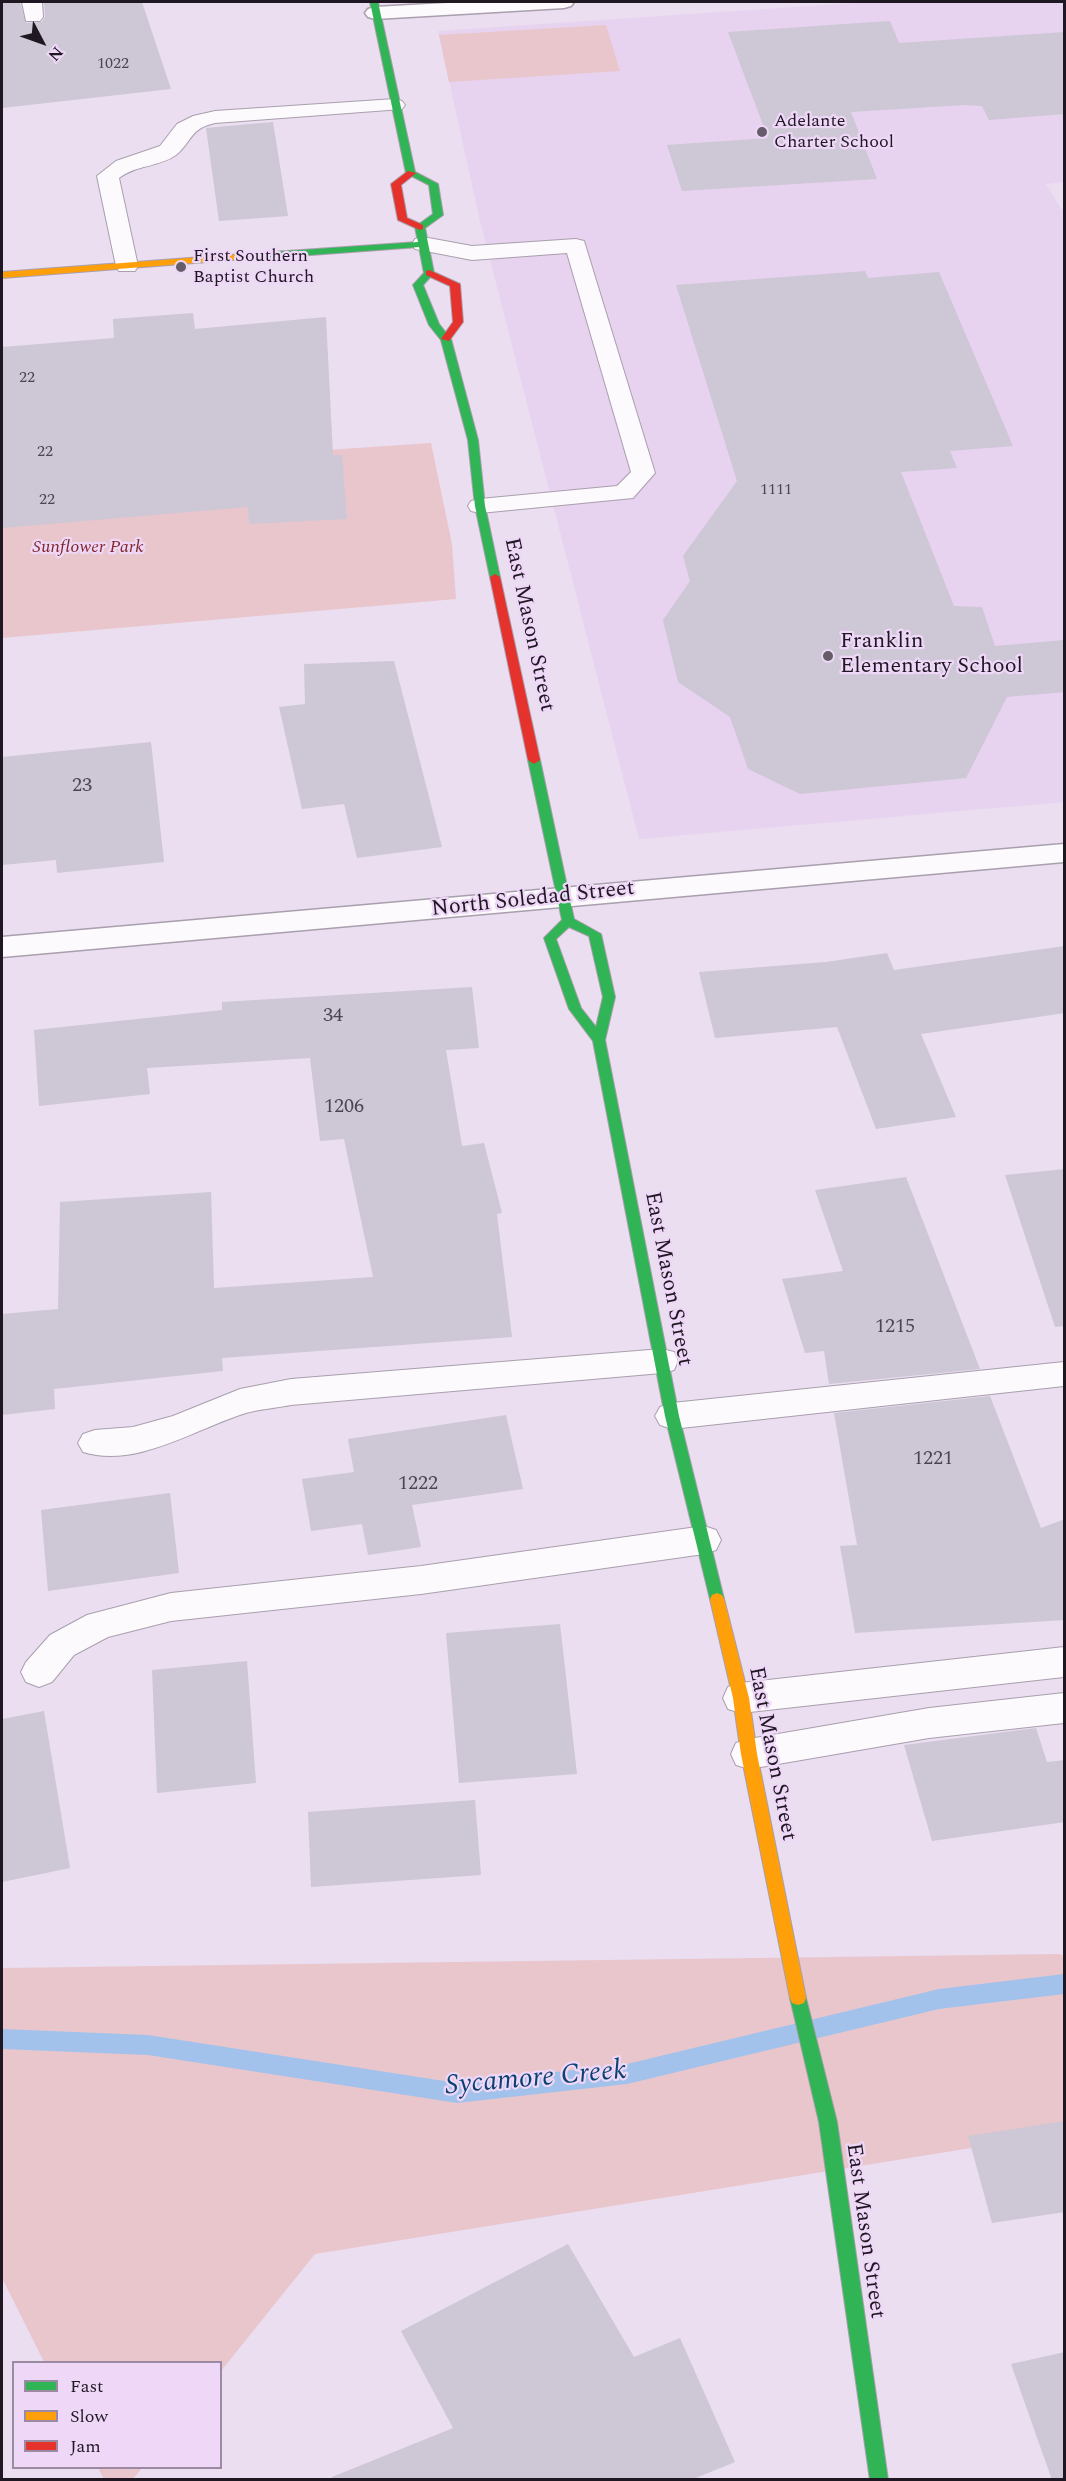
<!DOCTYPE html>
<html>
<head>
<meta charset="utf-8">
<style>
  body { margin:0 }
  #map { position:relative; width:1066px; height:2481px; overflow:hidden; background:#eadef0; font-family:Spectral,serif }
  canvas { display:block }
  .frame { position:absolute; inset:0; border:3px solid #1f1722; pointer-events:none }
  .legend { position:absolute; left:12px; top:2361px; width:210px; height:108px; box-sizing:border-box; background:#eed7f7; border:2px solid #9b8aa2; margin:0; padding:8px 10px; list-style:none; font-size:18px; color:#1f1722 }
  .legend li { display:flex; align-items:center; gap:12px; height:30px }
  .legend b { width:30px; border:2px solid #9b8aa2 }
  .north { position:absolute; left:12px; top:12px; width:60px; height:60px; -webkit-text-stroke:4px #eed7f7; paint-order:stroke; rotate:131deg; font-size:16px; font-weight:700; line-height:24px; text-align:center; color:#1f1722 }
  .north::after { content:''; display:block; margin:auto; width:21px; height:27px; background:#1f1722; clip-path:polygon(50% 0,100% 100%,50% 72%,0 100%) }
</style>
</head>
<body>
<div id="map">
<canvas width="1066" height="2481"></canvas>
<div class="frame"></div>
<ul class="legend">
<li><b style="height:8px;background:#30b455"></b>Fast</li>
<li><b style="height:8px;background:#ff9f0a"></b>Slow</li>
<li><b style="height:8px;background:#e5322d"></b>Jam</li>
</ul>
<div class="north">N</div>
</div>
<script>
const ctx = document.querySelector('canvas').getContext('2d');
ctx.lineJoin = 'round';
function paint(path, color) { ctx.fillStyle = color; ctx.fill(path, 'evenodd'); }
function stroke(path, color, width, dash) { ctx.strokeStyle = color; ctx.lineWidth = width; ctx.lineCap = dash ? 'butt' : 'round'; ctx.setLineDash(dash || []); ctx.stroke(path); }
function label(font, color, halo, rows, align = 'center') {
  ctx.font = font + ' Spectral,serif'; ctx.lineWidth = 4.5; ctx.setLineDash([]); ctx.textBaseline = 'middle'; ctx.strokeStyle = halo; ctx.fillStyle = color; for (const [text, x, y, turn = 0] of rows) {
    ctx.save(); ctx.translate(x, y); ctx.rotate((+turn || 0) * Math.PI / 180); ctx.textAlign = isNaN(turn) ? turn : align; if (halo) ctx.strokeText(text, 0, 0); ctx.fillText(text, 0, 0); ctx.restore();
  }
}
paint(new Path2D(`
  M 869,2 L 1064,2 L 1064,182 L 1046,184 L 1061,209 L 1064,209 L 1064,802 L 639,839 L 480,221 L 438,31 Z`), '#e7d2ef');
paint(new Path2D(`
  M 606,25 L 620,71 L 449,82 L 439,35 Z
  M 431,443 L 452,544 L 456,599 L 2,638 L 2,472 Z
  M 1059,1954 L 1064,1956 L 1064,2133 L 315,2254 L 221,2371 L 220,2362 L 44,2362 L 2,2278 L 2,1968 Z
  M 98,2468 L 142,2468 L 132,2480 L 104,2479 Z`), '#e9c6cc');
paint(new Path2D(`
  M 1064,1974 L 1064,1994 L 939,2009 L 627,2084 L 457,2103 L 148,2055 L 2,2049 L 2,2029 L 148,2035 L 457,2083 L 627,2064 L 939,1989 Z`), '#a2c2ec');
paint(new Path2D(`
  M 2,2 L 20,2 L 26,23 L 42,22 L 45,17 L 44,2 L 142,2 L 171,89 L 2,108 Z
  M 890,21 L 899,43 L 1065,32 L 1065,114 L 989,120 L 982,106 L 964,105 L 851,112 L 877,179 L 682,191 L 667,145 L 768,138 L 728,32 Z
  M 273,122 L 288,216 L 219,221 L 206,128 Z
  M 865,271 L 868,278 L 939,272 L 1013,446 L 950,451 L 957,468 L 901,472 L 954,606 L 982,607 L 995,646 L 1065,640 L 1065,692 L 1007,697 L 966,778 L 800,794 L 748,769 L 730,717 L 678,682 L 663,620 L 690,581 L 683,556 L 737,481 L 676,285 Z
  M 193,313 L 195,329 L 326,317 L 333,455 L 342,455 L 347,519 L 249,524 L 248,507 L 2,528 L 2,347 L 114,338 L 113,319 Z
  M 394,661 L 442,847 L 357,858 L 344,804 L 302,809 L 279,707 L 305,704 L 304,664 Z
  M 151,742 L 164,862 L 57,873 L 56,860 L 2,865 L 2,757 Z
  M 1065,946 L 1065,1013 L 921,1034 L 956,1117 L 876,1129 L 837,1027 L 715,1038 L 699,972 L 826,962 L 887,953 L 894,970 Z
  M 472,987 L 479,1048 L 446,1050 L 462,1146 L 484,1143 L 502,1213 L 497,1214 L 512,1337 L 222,1358 L 223,1371 L 54,1389 L 55,1409 L 2,1415 L 2,1314 L 58,1309 L 60,1202 L 211,1192 L 214,1288 L 373,1277 L 344,1139 L 320,1141 L 310,1058 L 147,1068 L 150,1094 L 39,1106 L 34,1030 L 222,1010 L 222,1002 Z
  M 1065,1169 L 1065,1326 L 1055,1327 L 1005,1175 Z
  M 906,1177 L 980,1369 L 829,1384 L 824,1351 L 805,1353 L 782,1279 L 843,1271 L 815,1190 Z
  M 990,1396 L 1041,1528 L 1065,1519 L 1065,1620 L 855,1633 L 840,1546 L 857,1545 L 834,1413 Z
  M 506,1415 L 523,1489 L 412,1505 L 421,1547 L 368,1555 L 362,1524 L 311,1531 L 302,1479 L 354,1472 L 348,1439 Z
  M 170,1493 L 179,1573 L 48,1591 L 41,1510 Z
  M 560,1624 L 577,1774 L 459,1783 L 446,1633 Z
  M 247,1661 L 256,1783 L 157,1793 L 152,1670 Z
  M 44,1711 L 70,1868 L 2,1882 L 2,1719 Z
  M 1036,1728 L 1047,1762 L 1065,1760 L 1065,1822 L 932,1841 L 904,1745 Z
  M 475,1800 L 481,1875 L 311,1887 L 308,1812 Z
  M 1065,2121 L 1065,2212 L 992,2223 L 968,2136 Z
  M 568,2244 L 634,2357 L 680,2338 L 735,2462 L 691,2480 L 332,2480 L 332,2477 L 453,2428 L 401,2331 Z
  M 1065,2352 L 1065,2480 L 1052,2480 L 1011,2364 Z`), '#cdc7d6');
const lane = new Path2D(`
  M 22,2 L 42,2 L 43,17 L 40,21 L 26,21 Z
  M 395,99 L 402,101 L 405,105 L 402,109 L 215,123 C 189,129 193,141 176,155 C 159,167 136,165 119,178 L 138,266 L 135,271 L 119,271 L 116,266 L 97,176 L 116,161 L 160,146 L 177,124 L 193,116 L 215,111 Z
  M 423,237 L 472,246 L 576,239 L 584,241 L 655,473 L 633,498 L 480,513 L 471,511 L 468,506 L 471,501 L 480,499 L 617,486 L 631,472 L 567,253 L 472,260 L 415,249 L 412,244 L 415,239 Z
  M 662,1349 L 674,1352 L 678,1361 L 674,1370 L 662,1373 L 291,1405 C 276,1408 260,1409 246,1413 C 197,1428 136,1469 83,1452 L 78,1443 L 83,1434 L 95,1430 L 133,1427 L 173,1416 L 240,1389 L 291,1379 Z
  M 1064,1362 L 1064,1386 L 672,1429 L 660,1425 L 655,1416 L 660,1407 L 672,1403 Z
  M 704,1526 L 716,1530 L 721,1540 L 716,1550 L 704,1554 L 421,1594 L 171,1621 L 108,1637 L 74,1655 L 52,1682 L 39,1687 L 26,1682 L 21,1672 L 26,1662 L 50,1635 L 87,1615 L 171,1593 L 421,1566 Z
  M 1064,1647 L 1064,1677 L 741,1713 L 728,1709 L 723,1698 L 728,1687 L 741,1683 Z
  M 1064,1693 L 1064,1723 L 929,1738 L 749,1769 L 736,1765 L 731,1754 L 736,1743 L 749,1739 L 929,1708 Z`);
const street = new Path2D(`
  M 465,2 L 574,2 L 571,6 L 564,8 L 375,19 L 368,17 L 365,13 L 368,9 L 375,7 Z
  M 1064,844 L 1064,862 L 2,957 L 2,937 Z`);
const fast = new Path2D(`
  M 370,2 L 378,2 L 415,172 L 438,184 L 443,215 L 425,228 L 434,273 L 423,285 L 439,324 L 451,339 L 478,440 L 485,506 L 500,577 L 495,580 L 490,577 L 475,506 L 468,440 L 441,340 L 429,325 L 413,285 L 424,273 L 419,247 L 243,260 L 238,257 L 243,254 L 418,242 L 415,227 L 433,214 L 429,185 L 406,173 Z
  M 534,756 L 540,760 L 574,919 L 601,934 L 615,997 L 605,1040 L 679,1416 L 724,1599 L 722,1603 L 717,1605 L 712,1603 L 710,1599 L 665,1416 L 593,1041 L 569,1009 L 544,938 L 562,920 L 528,760 ZM 569,927 L 589,936 L 603,997 L 596,1027 L 581,1008 L 556,939 Z
  M 798,1991 L 804,1993 L 806,1998 L 837,2122 L 888,2480 L 870,2480 L 819,2122 L 790,1998 L 792,1993 Z`);
const slow = new Path2D(`
  M 243,254 L 248,257 L 246,259 L 2,278 L 2,272 Z
  M 717,1593 L 722,1595 L 724,1599 L 749,1698 L 757,1754 L 806,1998 L 804,2003 L 798,2005 L 792,2003 L 790,1998 L 741,1754 L 733,1698 L 710,1599 L 712,1595 Z`);
const jam = new Path2D(`
  M 408,171 L 416,173 L 401,185 L 407,218 L 423,225 L 423,229 L 420,230 L 398,220 L 391,184 Z
  M 429,270 L 460,284 L 463,322 L 449,341 L 441,339 L 453,322 L 450,286 L 426,275 L 426,271 Z
  M 495,574 L 500,577 L 540,760 L 534,764 L 528,760 L 490,577 Z`);
stroke(lane, '#a99fad', 2);
stroke(street, '#a99fad', 3);
stroke(fast, '#a99fad', 2);
stroke(slow, '#a99fad', 2);
stroke(jam, '#a99fad', 2);
paint(lane, '#fcfafd');
paint(street, '#fcfafd');
paint(fast, '#30b455');
paint(slow, '#ff9f0a');
paint(jam, '#e5322d');
for (const [x, y, r, color] of [
  [762,132,6,"#665d6a"],
  [181,267,6,"#665d6a"],
  [828,656,6,"#665d6a"]
]) { const dot = new Path2D(); dot.arc(x, y, r, 0, 2 * Math.PI); ctx.fillStyle = color; ctx.fill(dot); stroke(dot, '#eed7f7', 2); }
label('16px', '#4c4450', null, [
  ["1022",113,65],
  ["22",27,379],
  ["22",45,453],
  ["1111",776,491],
  ["22",47,501]
]);
label('18px', '#1f1722', '#eed7f7', [
  ["Adelante",774,122],
  ["Charter School",774,143],
  ["First Southern",193,257],
  ["Baptist Church",193,278]
], 'left');
label('italic 18px', '#812729', '#eed7f7', [
  ["Sunflower Park",88,548]
]);
label('20px', '#4c4450', null, [
  ["23",82,787],
  ["34",333,1017],
  ["1206",344,1108],
  ["1215",895,1328],
  ["1221",933,1460],
  ["1222",418,1485]
]);
label('22px', '#1f1722', '#eed7f7', [
  ["East Mason Street",528,625,78],
  ["North Soledad Street",533,900,-6],
  ["East Mason Street",667,1279,79],
  ["East Mason Street",771,1754,79],
  ["East Mason Street",864,2231,82]
]);
label('22px', '#1f1722', '#eed7f7', [
  ["Franklin",840,643],
  ["Elementary School",840,668]
], 'left');
label('italic 28px', '#094171', '#eed7f7', [
  ["Sycamore Creek",536,2080,-5]
]);
</script>
</body>
</html>
